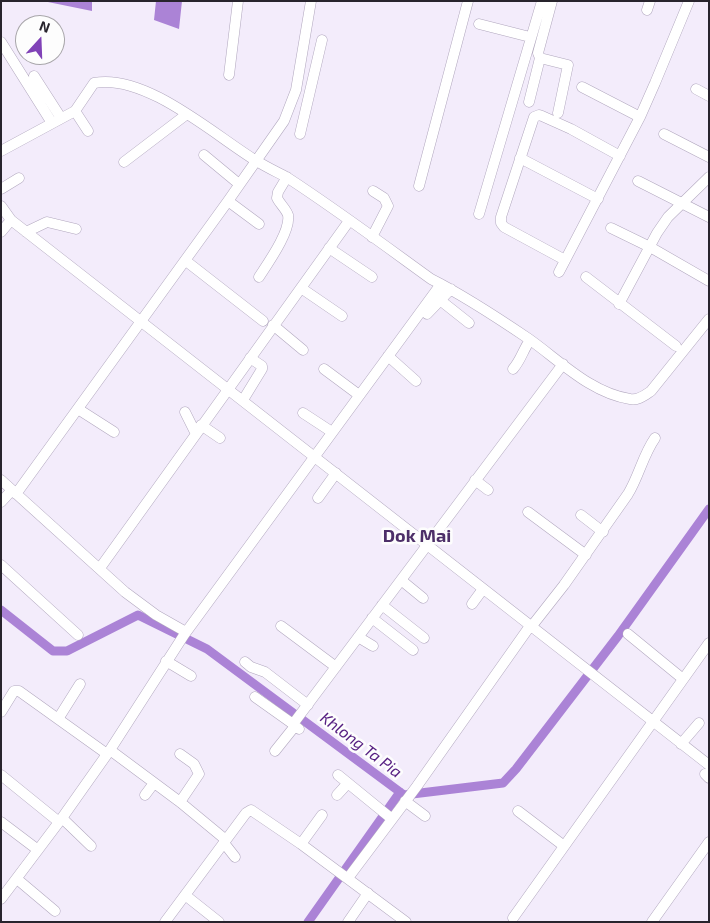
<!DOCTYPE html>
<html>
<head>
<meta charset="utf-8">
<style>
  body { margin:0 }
  #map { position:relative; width:710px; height:923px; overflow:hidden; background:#f3ecfb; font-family:"Exo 2",sans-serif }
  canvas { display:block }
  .frame { position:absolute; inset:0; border:2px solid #28242d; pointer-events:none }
  .north { position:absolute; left:15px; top:15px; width:50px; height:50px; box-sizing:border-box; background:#fdfdfd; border:1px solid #a8a6aa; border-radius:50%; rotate:20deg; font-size:14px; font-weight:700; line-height:20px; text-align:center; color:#28242d }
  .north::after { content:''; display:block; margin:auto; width:18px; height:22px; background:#8042b7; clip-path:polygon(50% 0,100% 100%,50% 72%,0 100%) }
</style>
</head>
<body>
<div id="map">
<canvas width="710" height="923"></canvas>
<div class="frame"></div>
<div class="north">N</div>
</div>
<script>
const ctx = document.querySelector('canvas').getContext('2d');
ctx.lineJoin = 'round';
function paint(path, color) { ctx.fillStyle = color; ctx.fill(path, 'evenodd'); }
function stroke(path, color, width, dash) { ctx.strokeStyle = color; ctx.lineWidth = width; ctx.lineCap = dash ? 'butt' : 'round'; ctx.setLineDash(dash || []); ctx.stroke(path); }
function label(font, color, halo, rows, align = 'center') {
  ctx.font = font + ' "Exo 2",sans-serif'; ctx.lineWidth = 5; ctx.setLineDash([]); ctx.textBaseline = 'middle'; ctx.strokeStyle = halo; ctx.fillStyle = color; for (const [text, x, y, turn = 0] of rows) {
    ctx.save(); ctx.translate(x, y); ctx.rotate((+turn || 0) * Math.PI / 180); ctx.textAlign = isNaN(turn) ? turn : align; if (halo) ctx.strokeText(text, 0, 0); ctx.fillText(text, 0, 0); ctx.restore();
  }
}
paint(new Path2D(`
  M 43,1 L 92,1 L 92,11 Z
  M 156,1 L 182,1 L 179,29 L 154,20 Z`), '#ab83d6');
stroke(new Path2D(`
  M 1,610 L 53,651 L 67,651 L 138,615 L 207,649 L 404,795 L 503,783 L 516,769 L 618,636 L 709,509
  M 308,922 L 400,792`), '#ab83d6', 9);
const minor = new Path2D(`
  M 552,1 L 538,53 L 540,58 L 568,65 L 558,113
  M 647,10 L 650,1
  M 479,24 L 530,37
  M 1,42 L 52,123
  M 229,75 L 238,1
  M 34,76 L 61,118
  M 582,87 L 640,117
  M 696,89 L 709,96
  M 529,102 L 540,58
  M 75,111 L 88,131
  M 300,134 L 322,40
  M 664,134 L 709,157
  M 1,151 L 75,111 L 94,83 C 145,73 213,134 255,160 C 266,167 277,172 288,178 C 337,210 384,245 431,279 C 465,296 498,318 529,339 C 560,361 591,393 630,399 C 638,401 645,395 651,391 L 709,319
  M 204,155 L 239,184
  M 520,158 L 598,199
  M 124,162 L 187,114
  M 638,181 L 709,217
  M 419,186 L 468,1
  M 1,189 L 19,178
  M 228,201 L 259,224
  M 1,206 L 11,220 L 709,765
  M 479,214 L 542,1
  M 611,228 L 650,247 L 709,281
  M 1,232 L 11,220
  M 26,232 L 47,222 L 76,229
  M 372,237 L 388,206 L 384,198 L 373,191
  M 329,248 L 372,277
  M 565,260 L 504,227 L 501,223 L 501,217 L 534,117 L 539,115 L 542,116 L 571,129 L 620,156
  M 186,261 L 263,321
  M 559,272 L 640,117 L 655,83 L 689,1
  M 259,277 C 268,263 291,231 288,215 C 286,209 280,204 277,198 L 278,192 L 287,177
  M 586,277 L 676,346
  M 301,288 L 342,316
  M 440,300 L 469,323
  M 619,304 L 657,233 L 668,217 L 709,177
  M 427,314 L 451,289
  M 273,325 L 303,350
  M 388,356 L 416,381
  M 324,369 L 359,395
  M 513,369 C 521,360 523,350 530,340
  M 243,400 L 262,369 L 262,366 L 250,358
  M 78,409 L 114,432
  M 185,412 L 196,434
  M 303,413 L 332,432
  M 201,425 L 220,438
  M 1,480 L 125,592 L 156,615 L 186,632
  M 475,480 L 488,490
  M 16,494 L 228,201 L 284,121 L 296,90 L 311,1
  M 318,498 L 336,473
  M 1,502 L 12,490
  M 528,512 L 586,555
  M 581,515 L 603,532
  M 1,565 L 78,635
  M 100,568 L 349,221
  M 401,580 L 423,598
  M 472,604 L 483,589
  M 382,605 L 424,638
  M 372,618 L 413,650
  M 281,626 L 336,667
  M 531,627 L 564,585 L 628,494 C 639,476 643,455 655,438
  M 628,634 L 683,679
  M 358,637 L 373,646
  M 166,661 L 191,676
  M 245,662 L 251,667 L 265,672 L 308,705
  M 255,697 L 293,724
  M 1,712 L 14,691 L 19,691 L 107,754
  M 58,719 L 80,684
  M 299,729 L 293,724 L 563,364
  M 681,744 L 699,723
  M 110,750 L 180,802 L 226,840
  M 275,751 L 295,726
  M 180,754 L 194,764 L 199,774 L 180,802
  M 705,774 L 709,778
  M 1,775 L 59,822
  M 338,775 L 392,819
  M 145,795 L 154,783
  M 337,795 L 348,783
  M 405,801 L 425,816
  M 518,811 L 564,846
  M 62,818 L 91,846
  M 1,822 L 38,850
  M 224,843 L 235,857
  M 301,844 L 322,815
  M 348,878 L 417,786 L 530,626
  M 17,879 L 55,911
  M 185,895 L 219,922
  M 1,899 L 62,818 L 110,750 L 184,635 L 441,284
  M 513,918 L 709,643
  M 165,922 L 246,813 L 251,810 L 301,844 L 406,922
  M 348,922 L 368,893
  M 652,922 L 709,842`);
stroke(minor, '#b1a7be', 11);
stroke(minor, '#fff', 10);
label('italic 16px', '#551e81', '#fdfdfd', [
  ["Khlong Ta Pia",361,745,37]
]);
label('bold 18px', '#4d2f69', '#fdfdfd', [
  ["Dok Mai",417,536]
]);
</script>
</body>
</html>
